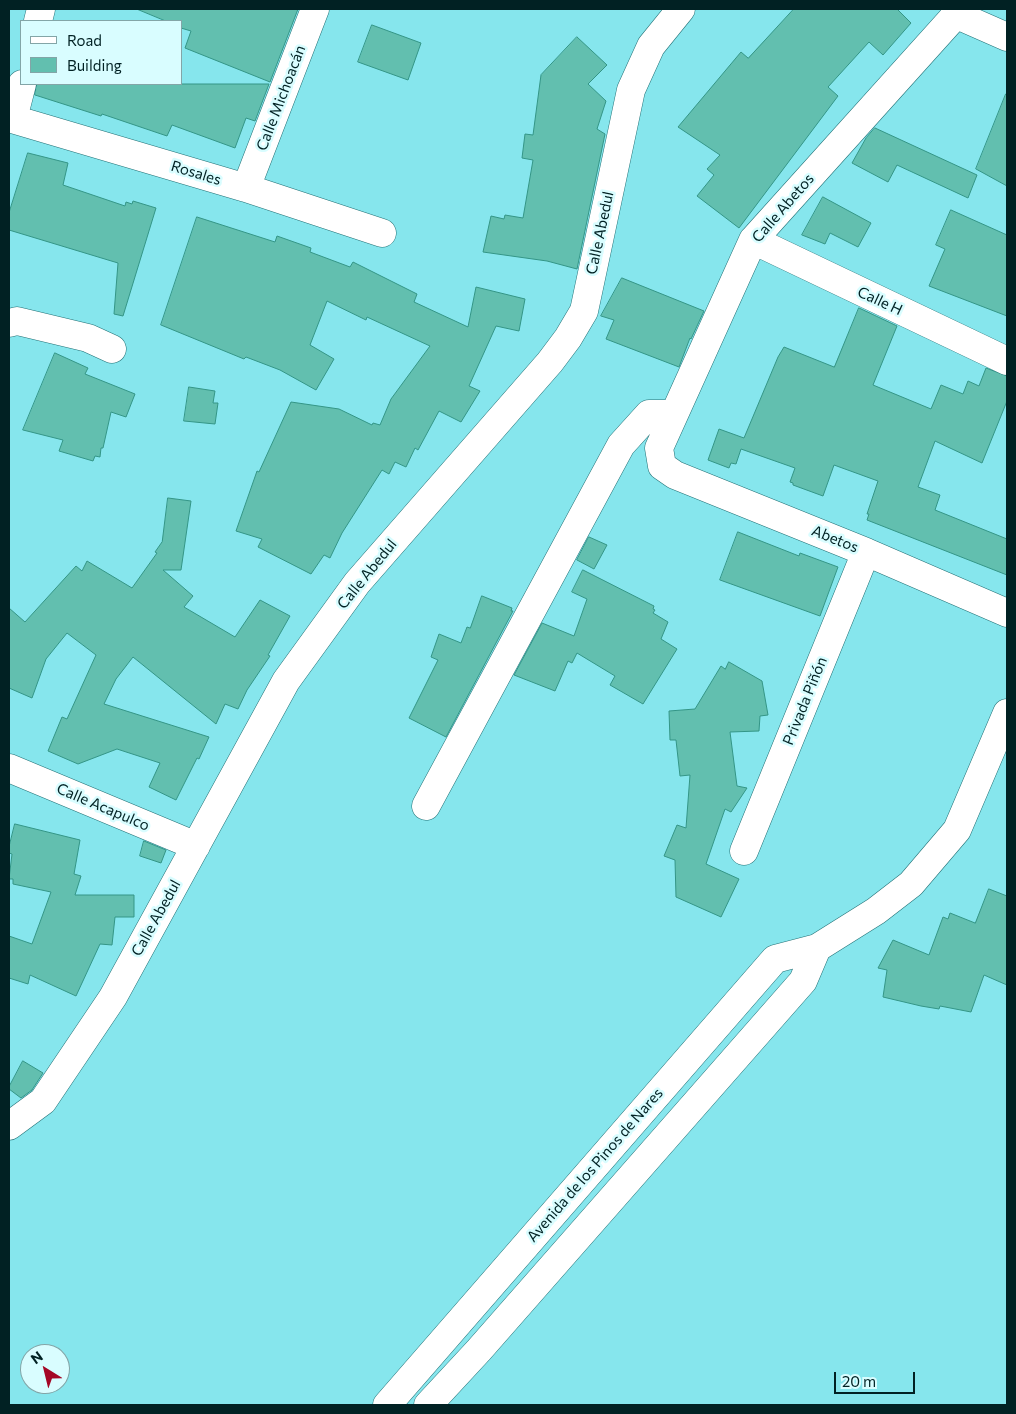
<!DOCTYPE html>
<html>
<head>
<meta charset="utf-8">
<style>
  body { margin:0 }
  #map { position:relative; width:1016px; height:1414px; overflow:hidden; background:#86e6ed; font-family:Commissioner,sans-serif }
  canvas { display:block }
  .frame { position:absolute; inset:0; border:10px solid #012123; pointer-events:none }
  .legend { position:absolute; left:20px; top:20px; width:162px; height:65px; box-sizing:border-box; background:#d9fdff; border:1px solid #83a5a7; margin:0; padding:6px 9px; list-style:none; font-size:15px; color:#012123 }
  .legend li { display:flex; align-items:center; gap:10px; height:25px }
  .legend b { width:25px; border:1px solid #83a5a7 }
  .north { position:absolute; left:20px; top:1344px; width:50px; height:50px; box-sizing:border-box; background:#d9fdff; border:1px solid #83a5a7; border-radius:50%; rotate:324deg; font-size:14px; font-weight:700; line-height:20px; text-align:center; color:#012123 }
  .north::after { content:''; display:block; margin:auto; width:18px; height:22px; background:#a40726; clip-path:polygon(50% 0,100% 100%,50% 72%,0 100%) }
  .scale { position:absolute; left:834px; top:1372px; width:81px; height:22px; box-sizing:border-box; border:2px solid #012123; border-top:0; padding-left:6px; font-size:15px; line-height:18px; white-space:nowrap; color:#012123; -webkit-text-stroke:4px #d9fdff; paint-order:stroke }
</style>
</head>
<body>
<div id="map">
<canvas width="1016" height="1414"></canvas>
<div class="frame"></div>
<ul class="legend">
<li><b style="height:6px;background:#fff"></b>Road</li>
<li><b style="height:14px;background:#62bfaf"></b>Building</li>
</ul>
<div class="north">N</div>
<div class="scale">20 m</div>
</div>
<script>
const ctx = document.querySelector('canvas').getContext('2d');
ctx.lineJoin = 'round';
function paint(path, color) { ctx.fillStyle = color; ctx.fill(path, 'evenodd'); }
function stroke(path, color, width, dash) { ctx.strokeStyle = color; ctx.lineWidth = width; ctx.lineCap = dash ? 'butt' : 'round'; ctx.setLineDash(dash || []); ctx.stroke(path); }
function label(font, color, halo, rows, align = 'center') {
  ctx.font = font + ' Commissioner,sans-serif'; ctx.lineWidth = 5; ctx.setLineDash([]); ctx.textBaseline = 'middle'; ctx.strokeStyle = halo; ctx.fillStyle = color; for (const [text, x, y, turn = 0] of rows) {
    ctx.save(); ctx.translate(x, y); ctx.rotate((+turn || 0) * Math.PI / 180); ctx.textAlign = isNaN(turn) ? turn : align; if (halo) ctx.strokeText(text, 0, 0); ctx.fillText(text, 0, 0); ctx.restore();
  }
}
const building = new Path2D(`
  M 137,9 L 298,9 L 270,82 L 185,48 L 191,31 L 181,28 L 181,21 L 166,21 Z
  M 794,9 L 897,9 L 911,23 L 883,55 L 869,42 L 828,87 L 838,96 L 739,228 L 697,196 L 714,175 L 707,169 L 720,155 L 678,127 L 741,52 L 748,58 Z
  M 372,25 L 421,43 L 408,80 L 358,62 Z
  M 577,37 L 607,65 L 588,84 L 606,101 L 597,129 L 605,134 L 577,269 L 547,261 L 483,252 L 491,216 L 504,219 L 505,215 L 523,218 L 533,160 L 522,158 L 525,134 L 533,135 L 541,75 Z
  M 37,84 L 269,84 L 255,121 L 246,118 L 235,148 L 172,125 L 167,136 L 102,114 L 101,116 L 35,95 Z
  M 1006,94 L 1007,94 L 1007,186 L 976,169 Z
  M 875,128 L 977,175 L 968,198 L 897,165 L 888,182 L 852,163 L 866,138 Z
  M 28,153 L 68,163 L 63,185 L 125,206 L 126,202 L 132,204 L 133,201 L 156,208 L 123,316 L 114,314 L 118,263 L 9,230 L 9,213 Z
  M 823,197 L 871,223 L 858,247 L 830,233 L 825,244 L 802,235 Z
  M 951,210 L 1007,235 L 1007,316 L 929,286 L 945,249 L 936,245 Z
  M 197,217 L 275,242 L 277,236 L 311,248 L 310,252 L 350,267 L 353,262 L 417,294 L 414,302 L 468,327 L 476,287 L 525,299 L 519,331 L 496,326 L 469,386 L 480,391 L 461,422 L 439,411 L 418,450 L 415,448 L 406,467 L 395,462 L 389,474 L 382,470 L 342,533 L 330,558 L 324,555 L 311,574 L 258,547 L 262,539 L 236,531 L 257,471 L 259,472 L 291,402 L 339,409 L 372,425 L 373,423 L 380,425 L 391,399 L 430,346 L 367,317 L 366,320 L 327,301 L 310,345 L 334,359 L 316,390 L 280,370 L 246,357 L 244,359 L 161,325 Z
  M 622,278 L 704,311 L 691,339 L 690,338 L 679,367 L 606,339 L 614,320 L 601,316 Z
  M 859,308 L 897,326 L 873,385 L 931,409 L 941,385 L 963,394 L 968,381 L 979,386 L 986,368 L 1007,376 L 1007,401 L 982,463 L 935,441 L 918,487 L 940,495 L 935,510 L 1007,539 L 1007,575 L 867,520 L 869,514 L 867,514 L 878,481 L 834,465 L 823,496 L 793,485 L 793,483 L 790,482 L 795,468 L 741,449 L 736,464 L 731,463 L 729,468 L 708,460 L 719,429 L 744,438 L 778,357 L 784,347 L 834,367 Z
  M 55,353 L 88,368 L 85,374 L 135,394 L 126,417 L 111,412 L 103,448 L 101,448 L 100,457 L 95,456 L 93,461 L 59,451 L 63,440 L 23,430 Z
  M 189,387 L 215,391 L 213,403 L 218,403 L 215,424 L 184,421 Z
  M 168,498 L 191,501 L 181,570 L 163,570 L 193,596 L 184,607 L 235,637 L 260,600 L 290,616 L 268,655 L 270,656 L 247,690 L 238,709 L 225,704 L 216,724 L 133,657 L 116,679 L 104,704 L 209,737 L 199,759 L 197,758 L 176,800 L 149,787 L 160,763 L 117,749 L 78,764 L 48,751 L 62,717 L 67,719 L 96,655 L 67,633 L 46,659 L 32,698 L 9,688 L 9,608 L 25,622 L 76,566 L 82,571 L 87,561 L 132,588 L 157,553 L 155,552 L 162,542 Z
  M 738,532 L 799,556 L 800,553 L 838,567 L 820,616 L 720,580 Z
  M 589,537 L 607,545 L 594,569 L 577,560 Z
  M 583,570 L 654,606 L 653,609 L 655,610 L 653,613 L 668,622 L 661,639 L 677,649 L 643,704 L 610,685 L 615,676 L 577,653 L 572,663 L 568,661 L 555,691 L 514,675 L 542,623 L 574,636 L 587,599 L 572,592 Z
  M 482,596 L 512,608 L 511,611 L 513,611 L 446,737 L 409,718 L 438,660 L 431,657 L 439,634 L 461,643 L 467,627 L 470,628 Z
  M 729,662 L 762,681 L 768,715 L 760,716 L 759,731 L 730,732 L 737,786 L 747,788 L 731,812 L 725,809 L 706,864 L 739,879 L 721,917 L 676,897 L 675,860 L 664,856 L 677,825 L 686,828 L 690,775 L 680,776 L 676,740 L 670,740 L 669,711 L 695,709 L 721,666 L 725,669 Z
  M 15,824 L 80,840 L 74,874 L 81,876 L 75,895 L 134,895 L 134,917 L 115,917 L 112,945 L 100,944 L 76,996 L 30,975 L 28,984 L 9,978 L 9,936 L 32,944 L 51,892 L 13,884 L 13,879 L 9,879 L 12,854 L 9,853 L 9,847 Z
  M 144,841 L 166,850 L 161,863 L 140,856 Z
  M 989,889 L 1007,896 L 1007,985 L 984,975 L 971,1012 L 940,1006 L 939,1009 L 921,1006 L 883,997 L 887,970 L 878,968 L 893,940 L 929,955 L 943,917 L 948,919 L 950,913 L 975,923 Z
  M 23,1061 L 43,1073 L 32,1090 L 21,1098 L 9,1089 L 9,1087 Z`);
paint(building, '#62bfaf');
stroke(building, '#349586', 1);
const street = new Path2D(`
  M 961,9 L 753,240 L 659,448 L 662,466 L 675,475 L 866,552 L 1007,613
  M 957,15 L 1007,37
  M 38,21 L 41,9
  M 9,118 L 246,188 L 382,233
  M 13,119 L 22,84
  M 246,188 L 315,9
  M 753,240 L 1007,361
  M 9,323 L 17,321 L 88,338 L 112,349
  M 9,768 L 196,846
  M 426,806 L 621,445 L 649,414 L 674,414
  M 744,851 L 866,552
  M 9,1126 L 43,1101 L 113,997 L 286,681 L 357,583 L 550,362 L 568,338 L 584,311 L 631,90 L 651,46 L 681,9`);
const secondary = new Path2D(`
  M 387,1405 L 775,959 L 817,948 L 876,911 L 911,884 L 957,830 L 1007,713
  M 428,1405 L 479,1350 L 803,981 L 817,948`);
stroke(street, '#237176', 29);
stroke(secondary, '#237176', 29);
stroke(street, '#fff', 28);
stroke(secondary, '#fff', 28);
label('15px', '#012123', '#d9fdff', [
  ["Calle Michoacán",281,98,-69],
  ["Rosales",196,173,17],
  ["Calle Abetos",783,208,-49],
  ["Calle Abedul",600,233,-78],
  ["Calle H",880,301,25],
  ["Abetos",835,539,22],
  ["Calle Abedul",367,574,-51],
  ["Privada Piñón",805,701,-68],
  ["Calle Acapulco",103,807,23],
  ["Calle Abedul",156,918,-61],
  ["Avenida de los Pinos de Nares",595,1165,-49]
]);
</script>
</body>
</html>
